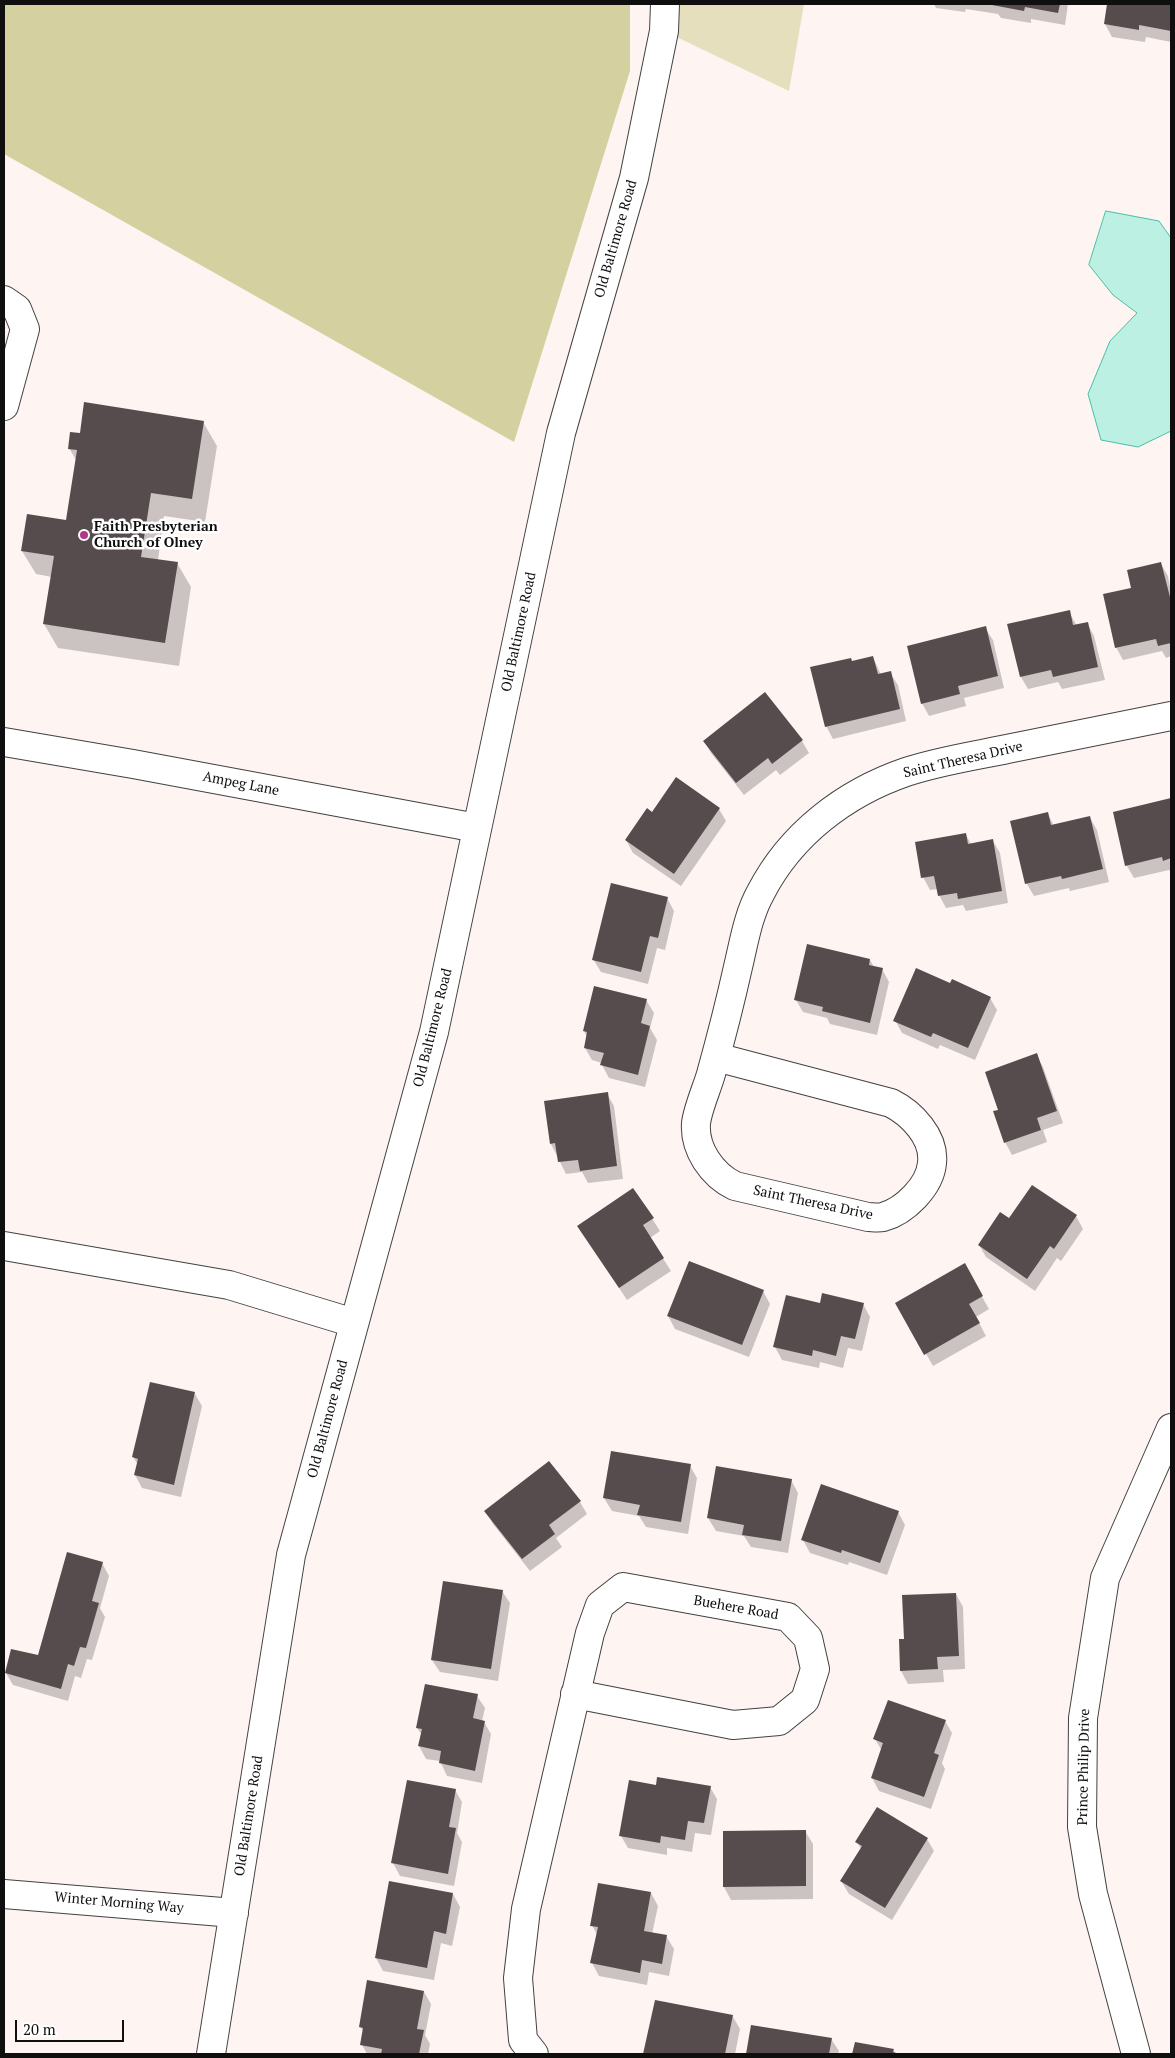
<!DOCTYPE html>
<html>
<head>
<meta charset="utf-8">
<style>
  body { margin:0 }
  #map { position:relative; width:1175px; height:2058px; overflow:hidden; background:#fef4f2; font-family:"PT Serif",serif }
  canvas { display:block }
  .frame { position:absolute; inset:0; border:5px solid #0f0f0f; pointer-events:none }
  .scale { position:absolute; left:15px; top:2020px; width:109px; height:22px; box-sizing:border-box; border:2px solid #0f0f0f; border-top:0; padding-left:6px; font-size:15px; line-height:18px; white-space:nowrap; color:#0f0f0f; -webkit-text-stroke:4px #fff; paint-order:stroke }
</style>
</head>
<body>
<div id="map">
<canvas width="1175" height="2058"></canvas>
<div class="frame"></div>
<div class="scale">20 m</div>
</div>
<script>
const ctx = document.querySelector('canvas').getContext('2d');
ctx.lineJoin = 'round';
function paint(path, color) { ctx.fillStyle = color; ctx.fill(path, 'evenodd'); }
function stroke(path, color, width, dash) { ctx.strokeStyle = color; ctx.lineWidth = width; ctx.lineCap = dash ? 'butt' : 'round'; ctx.setLineDash(dash || []); ctx.stroke(path); }
function label(font, color, halo, rows, align = 'center') {
  ctx.font = font + ' "PT Serif",serif'; ctx.lineWidth = 5; ctx.setLineDash([]); ctx.textBaseline = 'middle'; ctx.strokeStyle = halo; ctx.fillStyle = color; for (const [text, x, y, turn = 0] of rows) {
    ctx.save(); ctx.translate(x, y); ctx.rotate((+turn || 0) * Math.PI / 180); ctx.textAlign = isNaN(turn) ? turn : align; if (halo) ctx.strokeText(text, 0, 0); ctx.fillText(text, 0, 0); ctx.restore();
  }
}
paint(new Path2D(`
  M 665,4 L 804,4 L 789,91 L 664,31 Z`), '#e5dfbe');
paint(new Path2D(`
  M 4,4 L 630,4 L 630,71 L 514,442 L 4,154 Z`), '#d4d09f');
const water = new Path2D(`
  M 1106,211 L 1159,221 L 1171,238 L 1171,431 L 1138,447 L 1101,440 L 1088,394 L 1110,341 L 1137,313 L 1113,295 L 1089,265 Z`);
paint(water, '#bbf0e2');
stroke(water, '#4abfa3', 1);
paint(new Path2D(`
  M 934,4 L 1068,4 L 1065,25 L 1031,19 L 1031,23 L 1001,18 L 998,14 L 966,9 L 965,12 L 936,8 Z
  M 1108,4 L 1171,4 L 1171,42 L 1146,37 L 1145,42 L 1112,37 L 1105,24 Z
  M 203,422 L 217,446 L 205,522 L 164,516 L 158,560 L 177,563 L 191,587 L 179,666 L 58,648 L 44,624 L 52,577 L 36,574 L 22,551 L 67,521 L 76,460 L 69,448 L 81,435 Z
  M 1161,564 L 1168,576 L 1171,592 L 1171,656 L 1166,658 L 1162,651 L 1123,660 L 1116,647 L 1133,589 Z
  M 1069,612 L 1077,626 L 1087,623 L 1094,636 L 1105,680 L 1062,689 L 1058,682 L 1028,689 L 1021,677 Z
  M 985,628 L 993,640 L 1004,688 L 964,698 L 966,706 L 929,716 L 922,703 Z
  M 873,657 L 881,675 L 890,673 L 898,685 L 906,721 L 833,739 L 826,726 L 852,662 Z
  M 704,741 L 802,741 L 809,753 L 780,775 L 776,770 L 744,795 L 711,753 Z
  M 1171,800 L 1171,872 L 1169,870 L 1134,878 L 1127,866 L 1114,813 Z
  M 719,809 L 726,821 L 681,886 L 633,853 L 626,840 L 652,813 Z
  M 1048,814 L 1054,826 L 1090,818 L 1097,830 L 1109,882 L 1070,891 L 1069,888 L 1034,896 L 1027,884 L 1012,822 Z
  M 966,835 L 971,844 L 993,841 L 1000,853 L 1008,903 L 966,911 L 963,905 L 946,908 L 939,895 L 938,889 L 930,890 L 923,877 Z
  M 667,898 L 674,911 L 665,950 L 657,948 L 648,984 L 601,972 L 593,959 Z
  M 870,960 L 874,967 L 882,969 L 889,982 L 877,1035 L 830,1024 L 827,1018 L 803,1012 L 796,1000 Z
  M 951,984 L 990,998 L 997,1010 L 975,1060 L 940,1045 L 938,1049 L 902,1033 L 895,1020 Z
  M 646,1000 L 654,1013 L 650,1028 L 657,1040 L 645,1087 L 609,1078 L 602,1065 L 602,1063 L 592,1060 L 585,1048 L 587,1037 L 584,1031 Z
  M 1036,1055 L 1043,1067 L 1063,1123 L 1043,1130 L 1047,1142 L 1012,1155 L 1005,1142 L 1000,1111 Z
  M 607,1094 L 614,1106 L 623,1179 L 588,1183 L 582,1172 L 566,1174 L 551,1144 Z
  M 633,1189 L 660,1231 L 650,1238 L 671,1271 L 627,1300 L 586,1238 Z
  M 1076,1216 L 1083,1229 L 1061,1261 L 1057,1258 L 1035,1291 L 986,1257 L 979,1245 L 1009,1220 Z
  M 964,1265 L 989,1309 L 976,1317 L 986,1336 L 933,1366 L 897,1303 Z
  M 763,1291 L 770,1304 L 749,1357 L 675,1329 L 668,1316 Z
  M 863,1304 L 870,1317 L 862,1351 L 848,1348 L 843,1368 L 820,1362 L 819,1368 L 782,1360 L 775,1347 L 820,1305 Z
  M 195,1394 L 202,1406 L 181,1497 L 142,1488 L 135,1475 L 138,1465 L 133,1457 Z
  M 690,1466 L 697,1478 L 688,1534 L 646,1527 L 639,1516 L 612,1511 L 604,1498 Z
  M 791,1480 L 798,1493 L 788,1553 L 751,1547 L 744,1536 L 716,1531 L 708,1518 Z
  M 580,1502 L 587,1514 L 556,1538 L 562,1547 L 530,1571 L 493,1524 L 486,1511 Z
  M 898,1512 L 905,1525 L 887,1575 L 849,1562 L 848,1565 L 810,1553 L 803,1540 Z
  M 102,1563 L 109,1576 L 100,1608 L 105,1617 L 92,1660 L 87,1659 L 81,1678 L 75,1676 L 68,1701 L 13,1685 L 6,1673 L 39,1657 Z
  M 502,1591 L 510,1603 L 498,1681 L 440,1672 L 432,1660 Z
  M 956,1594 L 963,1607 L 965,1669 L 943,1670 L 944,1682 L 908,1684 L 901,1671 L 900,1640 L 905,1640 Z
  M 477,1696 L 485,1708 L 482,1721 L 484,1722 L 491,1734 L 482,1783 L 447,1776 L 440,1761 L 426,1759 L 419,1746 L 422,1735 L 417,1728 Z
  M 945,1721 L 952,1733 L 942,1763 L 945,1769 L 931,1809 L 879,1791 L 872,1778 L 882,1751 L 875,1739 Z
  M 657,1786 L 710,1787 L 717,1799 L 711,1835 L 695,1833 L 692,1852 L 667,1848 L 667,1855 L 628,1848 L 621,1836 Z
  M 455,1790 L 462,1802 L 457,1833 L 462,1842 L 454,1886 L 400,1876 L 393,1863 Z
  M 805,1831 L 813,1844 L 813,1899 L 731,1900 L 724,1887 L 724,1832 Z
  M 927,1839 L 934,1851 L 892,1920 L 849,1894 L 841,1881 L 861,1849 L 857,1842 Z
  M 651,1893 L 658,1906 L 652,1934 L 666,1936 L 674,1949 L 669,1976 L 649,1972 L 647,1985 L 599,1976 L 592,1963 L 597,1935 L 592,1925 Z
  M 453,1894 L 460,1907 L 452,1946 L 441,1943 L 434,1980 L 383,1971 L 376,1958 Z
  M 424,1992 L 431,2004 L 425,2035 L 430,2044 L 428,2054 L 367,2054 L 362,2045 L 364,2033 L 360,2026 Z
  M 656,2001 L 733,2017 L 740,2029 L 735,2054 L 645,2054 Z
  M 752,2026 L 831,2039 L 839,2051 L 838,2054 L 747,2054 Z
  M 856,2043 L 893,2050 L 897,2054 L 853,2054 Z`), '#0003');
paint(new Path2D(`
  M 992,4 L 1060,4 L 1058,13 L 1025,7 L 1024,11 L 992,5 Z
  M 1107,4 L 1171,4 L 1171,31 L 1139,25 L 1139,30 L 1104,24 Z
  M 84,402 L 204,421 L 192,499 L 151,493 L 141,557 L 178,562 L 165,643 L 43,624 L 54,556 L 21,551 L 27,514 L 66,520 L 77,450 L 68,449 L 70,432 L 80,433 Z
  M 1161,562 L 1171,601 L 1171,643 L 1158,646 L 1156,639 L 1115,648 L 1103,594 L 1131,588 L 1127,570 Z
  M 1070,610 L 1073,625 L 1088,622 L 1098,667 L 1053,677 L 1051,670 L 1020,677 L 1007,624 Z
  M 986,626 L 998,676 L 958,686 L 960,694 L 921,704 L 907,646 Z
  M 873,656 L 878,674 L 891,671 L 900,709 L 825,727 L 810,667 L 851,658 L 852,661 Z
  M 765,692 L 803,740 L 772,764 L 768,758 L 736,783 L 703,741 Z
  M 676,777 L 720,808 L 674,874 L 625,840 L 647,808 L 652,812 Z
  M 1171,798 L 1171,858 L 1163,861 L 1162,857 L 1125,866 L 1113,812 Z
  M 1048,812 L 1051,825 L 1090,816 L 1103,869 L 1062,879 L 1061,876 L 1025,884 L 1010,821 Z
  M 966,833 L 968,844 L 993,839 L 1002,891 L 958,899 L 957,893 L 938,896 L 934,876 L 921,878 L 915,842 Z
  M 611,883 L 668,897 L 658,938 L 650,936 L 641,972 L 592,960 Z
  M 807,944 L 870,959 L 869,965 L 883,968 L 870,1023 L 822,1011 L 823,1007 L 794,1000 Z
  M 916,968 L 950,983 L 952,979 L 991,997 L 968,1048 L 933,1033 L 931,1037 L 893,1021 Z
  M 594,986 L 647,999 L 641,1023 L 650,1026 L 638,1075 L 600,1065 L 604,1053 L 584,1048 L 587,1032 L 583,1031 Z
  M 1037,1053 L 1057,1111 L 1037,1118 L 1041,1130 L 1004,1143 L 993,1111 L 998,1110 L 985,1072 Z
  M 608,1092 L 617,1166 L 580,1171 L 578,1160 L 558,1162 L 555,1143 L 550,1144 L 544,1101 Z
  M 1032,1185 L 1077,1215 L 1054,1249 L 1050,1246 L 1027,1279 L 978,1245 L 1000,1212 L 1009,1218 Z
  M 633,1188 L 654,1218 L 643,1225 L 664,1258 L 619,1288 L 577,1226 Z
  M 689,1261 L 764,1290 L 742,1345 L 667,1316 Z
  M 965,1263 L 983,1296 L 969,1304 L 980,1323 L 924,1355 L 895,1303 Z
  M 822,1293 L 864,1303 L 855,1339 L 841,1336 L 836,1356 L 813,1350 L 812,1356 L 773,1347 L 786,1295 L 820,1303 Z
  M 150,1382 L 195,1392 L 174,1485 L 134,1475 L 138,1459 L 132,1457 Z
  M 611,1451 L 691,1464 L 681,1522 L 637,1515 L 640,1505 L 603,1498 Z
  M 549,1461 L 581,1501 L 549,1525 L 555,1534 L 522,1559 L 484,1511 Z
  M 716,1466 L 792,1479 L 781,1541 L 742,1535 L 744,1525 L 707,1518 Z
  M 821,1484 L 899,1511 L 880,1563 L 842,1550 L 841,1553 L 801,1540 Z
  M 67,1552 L 103,1562 L 92,1601 L 99,1603 L 86,1648 L 80,1647 L 74,1666 L 68,1664 L 61,1689 L 5,1673 L 11,1649 L 38,1655 Z
  M 443,1581 L 503,1590 L 491,1669 L 431,1660 Z
  M 956,1593 L 959,1656 L 937,1657 L 938,1669 L 900,1671 L 899,1639 L 904,1639 L 902,1595 Z
  M 425,1684 L 478,1694 L 473,1718 L 485,1721 L 475,1771 L 439,1763 L 441,1751 L 418,1746 L 422,1729 L 416,1728 Z
  M 888,1700 L 946,1720 L 934,1753 L 939,1755 L 924,1797 L 871,1778 L 883,1743 L 873,1739 Z
  M 657,1777 L 711,1786 L 704,1823 L 688,1821 L 685,1840 L 661,1836 L 660,1843 L 619,1836 L 629,1780 L 656,1785 Z
  M 407,1780 L 456,1789 L 449,1827 L 456,1828 L 448,1874 L 391,1863 Z
  M 877,1807 L 928,1838 L 885,1908 L 840,1881 L 862,1846 L 855,1842 Z
  M 806,1830 L 806,1886 L 723,1887 L 723,1831 Z
  M 389,1881 L 453,1893 L 446,1934 L 434,1931 L 427,1968 L 375,1958 Z
  M 598,1883 L 651,1892 L 644,1931 L 667,1935 L 662,1964 L 642,1960 L 640,1973 L 590,1963 L 598,1927 L 590,1926 Z
  M 367,1980 L 424,1991 L 417,2029 L 424,2030 L 419,2054 L 381,2054 L 382,2049 L 360,2045 L 363,2028 L 359,2027 Z
  M 655,2000 L 733,2015 L 725,2054 L 643,2054 Z
  M 751,2025 L 832,2038 L 829,2054 L 746,2054 Z
  M 855,2042 L 894,2049 L 893,2052 L 899,2054 L 852,2054 Z`), '#564c4e');
const minor = new Path2D(`
  M 4,300 L 17,309 L 25,329 L 4,406
  M 4,742 L 133,764 L 477,828
  M 716,1057 L 891,1103 C 911,1113 935,1137 932,1163 C 930,1186 905,1211 883,1217 C 878,1218 872,1217 868,1217 L 735,1186 C 712,1175 694,1149 696,1123 C 698,1108 707,1088 711,1074 C 721,1038 730,1003 738,967 C 744,942 748,915 761,892 C 791,834 845,793 906,772 C 942,760 980,755 1017,747 C 1068,737 1120,726 1171,716
  M 4,1246 L 229,1285 L 354,1323
  M 4,1894 L 234,1913
  M 211,2054 L 291,1555 L 434,1032 L 561,433 L 634,178 L 664,31 L 665,4
  M 534,2054 L 523,2040 L 518,1978 L 526,1909 L 590,1633 L 600,1605 L 623,1587 L 788,1617 L 808,1638 L 815,1669 L 805,1700 L 779,1721 L 733,1725 L 575,1694
  M 1136,2054 L 1093,1894 L 1082,1827 L 1083,1718 L 1105,1578 L 1171,1428`);
stroke(minor, '#424242', 30);
stroke(minor, '#fff', 28);
for (const [x, y, r, color] of [
  [84,535,5,"#b13589"]
]) { const dot = new Path2D(); dot.arc(x, y, r, 0, 2 * Math.PI); ctx.fillStyle = color; ctx.fill(dot); stroke(dot, '#fff', 2); }
label('14px', '#0f0f0f', '#fff', [
  ["Old Baltimore Road",616,239,-74],
  ["Old Baltimore Road",519,632,-78],
  ["Saint Theresa Drive",963,760,-13],
  ["Ampeg Lane",241,784,11],
  ["Old Baltimore Road",433,1028,-76],
  ["Saint Theresa Drive",813,1203,12],
  ["Old Baltimore Road",328,1419,-75],
  ["Buehere Road",736,1608,10],
  ["Prince Philip Drive",1084,1767,-89],
  ["Old Baltimore Road",249,1816,-81],
  ["Winter Morning Way",119,1903,5]
]);
label('bold 14px', '#0f0f0f', '#fff', [
  ["Faith Presbyterian",94,527],
  ["Church of Olney",94,543]
], 'left');
</script>
</body>
</html>
